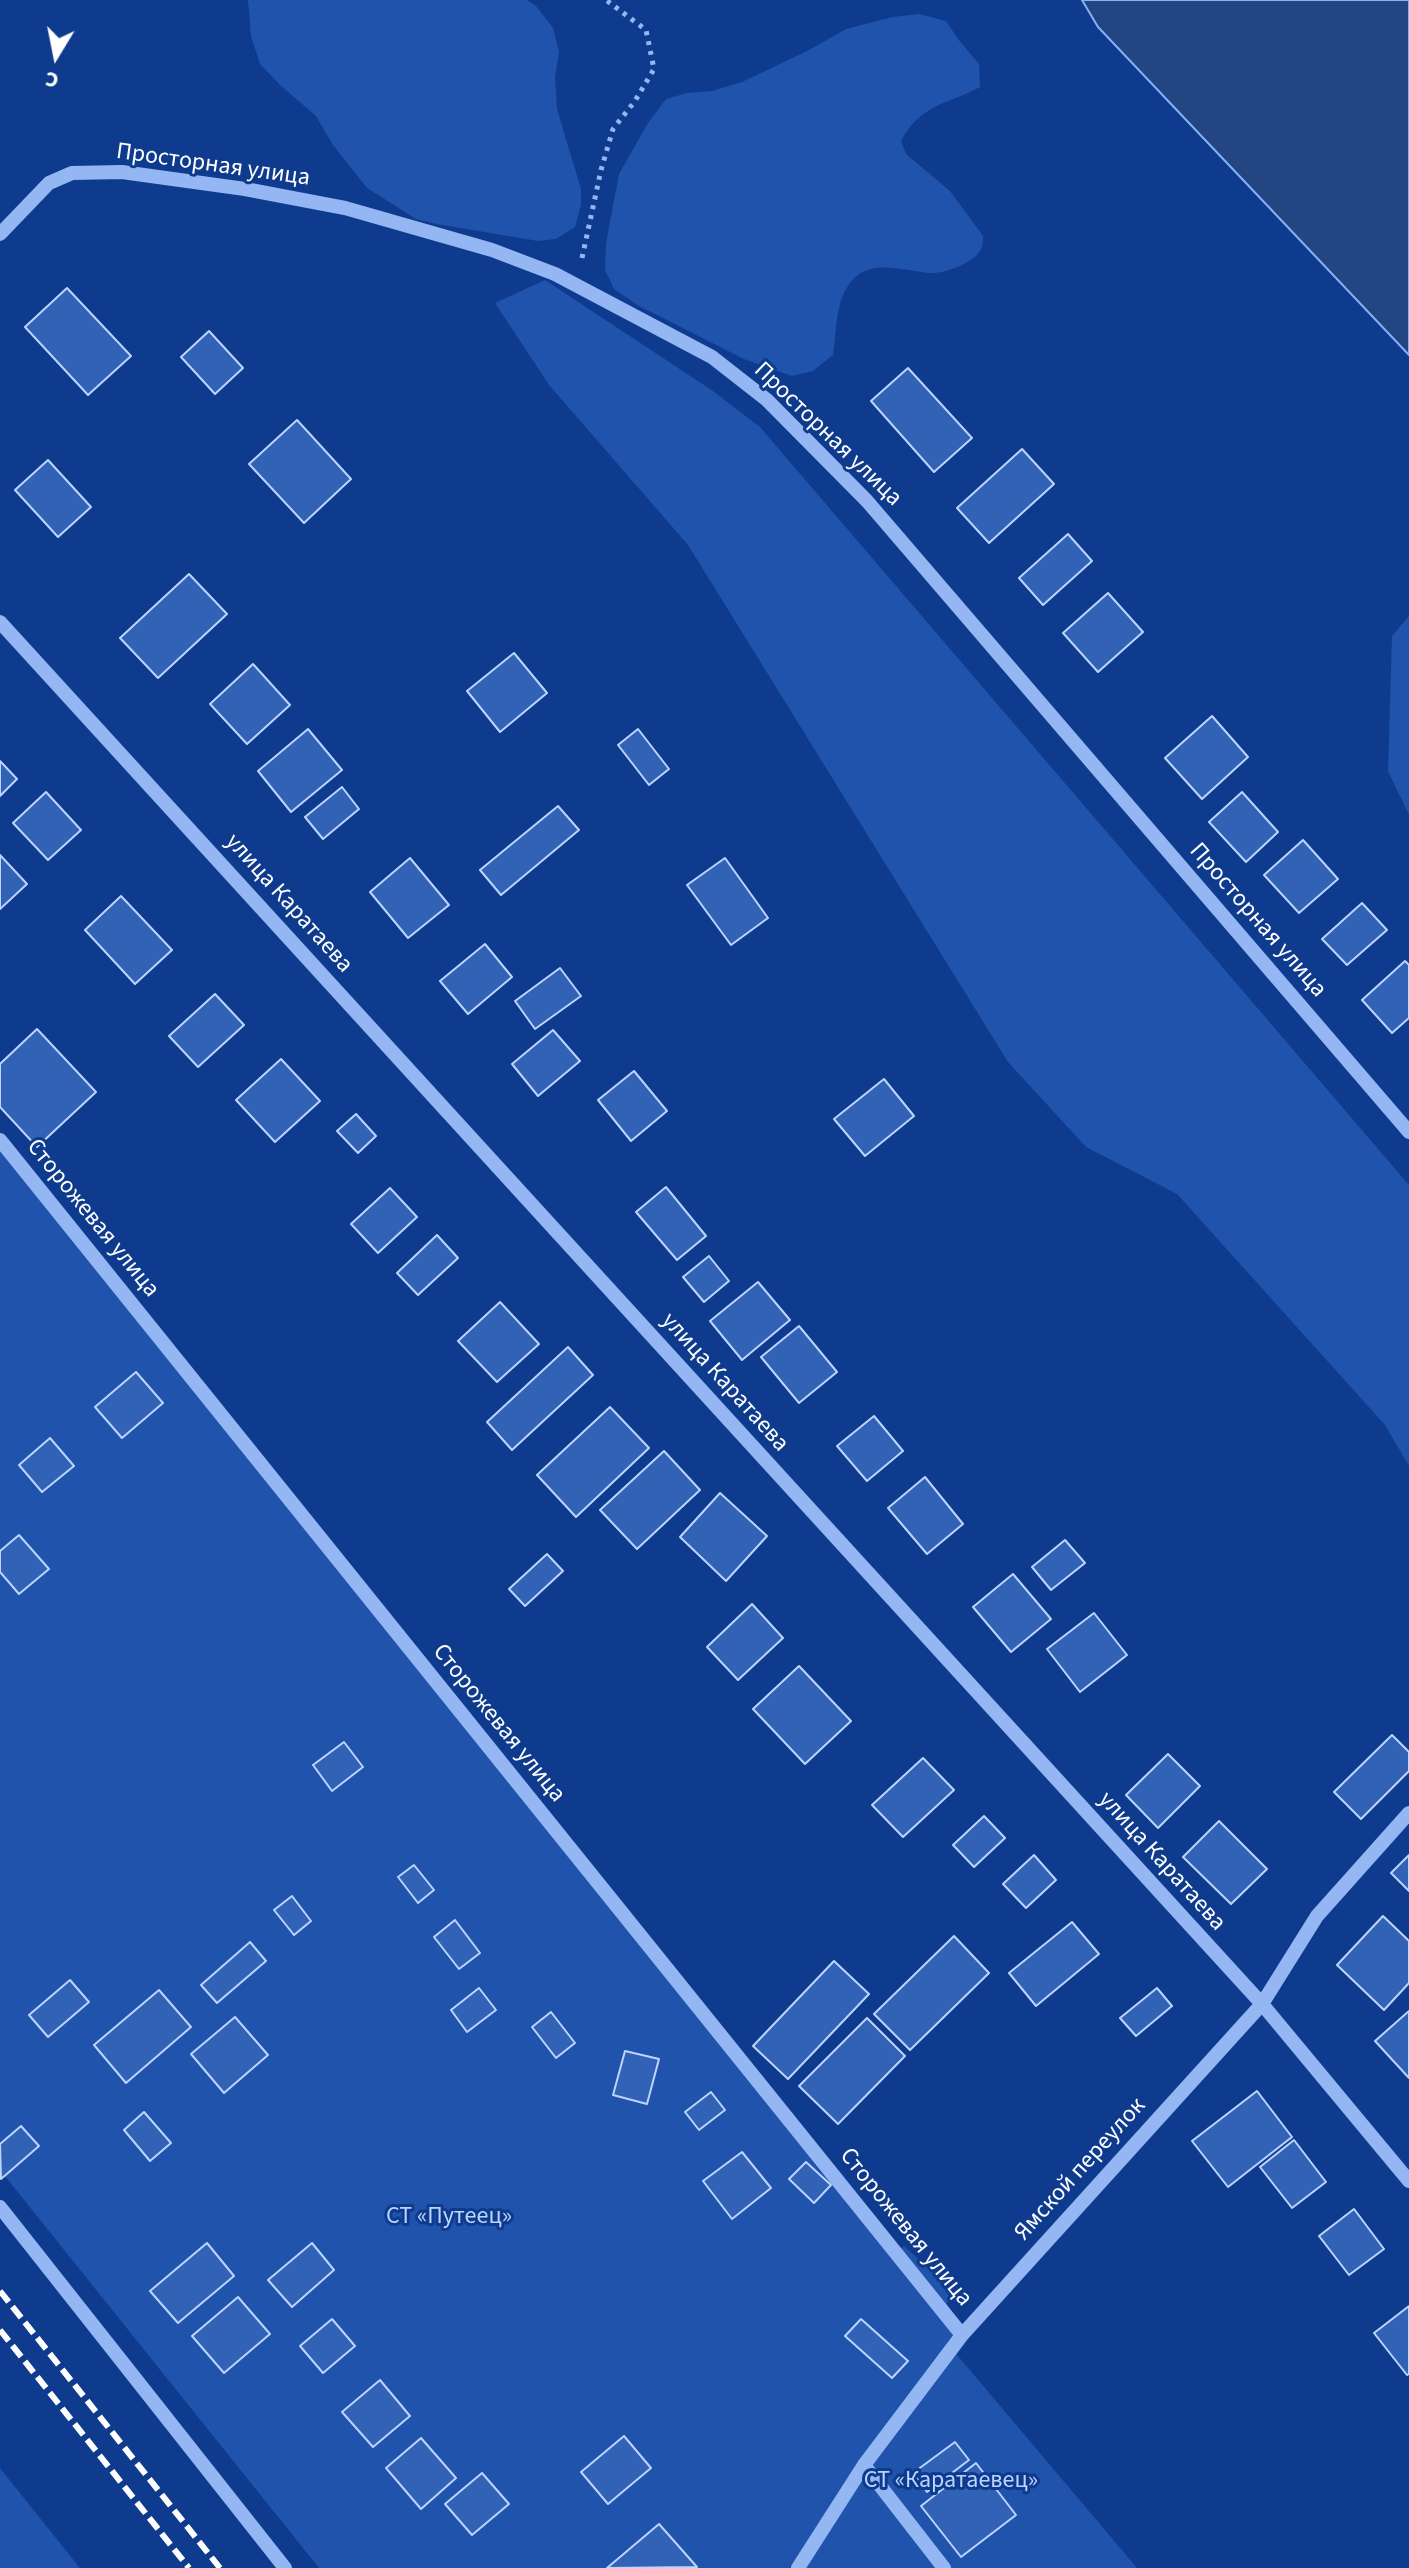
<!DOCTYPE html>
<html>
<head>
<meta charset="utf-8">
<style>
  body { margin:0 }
  #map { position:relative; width:1409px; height:2568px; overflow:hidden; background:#0e3b8d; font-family:"Source Sans 3",sans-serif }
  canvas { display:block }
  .north { position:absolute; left:16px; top:16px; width:80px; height:80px; -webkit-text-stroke:6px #0e3b8d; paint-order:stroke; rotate:190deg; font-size:22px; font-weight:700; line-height:32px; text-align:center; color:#fff }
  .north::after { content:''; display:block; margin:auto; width:28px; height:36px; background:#fff; clip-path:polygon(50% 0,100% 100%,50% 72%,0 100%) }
</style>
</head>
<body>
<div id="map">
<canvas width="1409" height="2568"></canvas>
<div class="north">С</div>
</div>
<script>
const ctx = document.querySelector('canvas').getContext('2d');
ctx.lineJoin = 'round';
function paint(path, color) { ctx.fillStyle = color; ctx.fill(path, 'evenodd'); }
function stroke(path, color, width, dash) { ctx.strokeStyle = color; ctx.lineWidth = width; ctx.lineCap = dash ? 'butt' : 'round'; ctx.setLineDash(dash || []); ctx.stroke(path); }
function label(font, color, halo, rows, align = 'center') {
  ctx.font = font + ' "Source Sans 3",sans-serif'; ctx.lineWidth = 6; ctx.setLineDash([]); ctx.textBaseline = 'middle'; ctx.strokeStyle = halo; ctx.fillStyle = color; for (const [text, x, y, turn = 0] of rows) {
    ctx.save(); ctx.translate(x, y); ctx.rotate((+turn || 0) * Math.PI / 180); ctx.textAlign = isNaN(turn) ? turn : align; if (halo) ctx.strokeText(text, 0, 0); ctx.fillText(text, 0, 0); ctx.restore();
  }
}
paint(new Path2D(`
  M 248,0 L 527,0 L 536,6 L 553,28 L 559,52 L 555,77 L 557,109 L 581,189 L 581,205 L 575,227 L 556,239 L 538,241 L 437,224 L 416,219 L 367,188 L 333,145 L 316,116 L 279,84 L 260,64 L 251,36 Z
  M 919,14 L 946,21 L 958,39 L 979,64 L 980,87 C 946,105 921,104 901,141 L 906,154 L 950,191 L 983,236 C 983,241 983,245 981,249 C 974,263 947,273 932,273 C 906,272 870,256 850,283 C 835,302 837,332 833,355 L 813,371 L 792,376 L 744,359 L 639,306 L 614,289 L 605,270 L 606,243 L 619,174 L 648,123 L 666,99 L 687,93 L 712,91 L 742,82 L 807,51 L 846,29 L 893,17 Z
  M 545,280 L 713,391 L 760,427 L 1409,1185 L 1409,1466 L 1385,1425 L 1177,1194 L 1086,1147 L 1008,1062 L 688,545 L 549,385 L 495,303 Z
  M 1409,616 L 1409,815 L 1388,771 L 1392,636 Z
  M 0,1150 L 892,2257 L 904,2246 L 955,2292 L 941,2311 L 961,2325 L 947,2343 L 1137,2568 L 319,2568 L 0,2170 Z
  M 0,2468 L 80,2568 L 0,2568 Z`), '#1f53ac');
const water = new Path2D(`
  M 1082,0 L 1409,0 L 1409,355 L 1098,27 Z`);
paint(water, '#234582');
stroke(water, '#85b1f7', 2);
const building = new Path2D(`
  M 67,288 L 131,356 L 88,395 L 25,327 Z
  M 209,331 L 243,368 L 215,394 L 181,357 Z
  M 908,368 L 972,438 L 934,472 L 871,401 Z
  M 297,420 L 351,479 L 304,523 L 249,464 Z
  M 1022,449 L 1054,484 L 989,543 L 957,508 Z
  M 48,460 L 91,507 L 58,537 L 15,490 Z
  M 1068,534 L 1092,561 L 1043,605 L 1019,578 Z
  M 189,574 L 227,614 L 158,678 L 120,638 Z
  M 1108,593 L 1143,632 L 1098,672 L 1063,633 Z
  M 514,653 L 547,693 L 500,732 L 467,691 Z
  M 253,664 L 290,705 L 247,744 L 210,704 Z
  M 1212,716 L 1248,757 L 1202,799 L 1165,758 Z
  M 308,729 L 342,770 L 291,812 L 258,771 Z
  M 638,729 L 669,769 L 649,785 L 618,745 Z
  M 0,761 L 17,779 L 0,796 Z
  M 342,787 L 359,809 L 323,839 L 305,817 Z
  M 46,792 L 81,830 L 48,860 L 13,823 Z
  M 1242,792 L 1278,832 L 1246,862 L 1209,822 Z
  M 558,806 L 579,830 L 501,895 L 480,870 Z
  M 1303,840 L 1338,879 L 1299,913 L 1264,875 Z
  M 0,855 L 27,884 L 0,909 Z
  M 410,858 L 449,905 L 408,938 L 370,892 Z
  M 725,858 L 768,918 L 731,945 L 687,885 Z
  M 121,896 L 172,950 L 135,984 L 85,930 Z
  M 1362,903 L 1387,930 L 1347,965 L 1322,939 Z
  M 485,944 L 512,977 L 468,1014 L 440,981 Z
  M 1405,961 L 1409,965 L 1409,1018 L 1392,1033 L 1362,1000 Z
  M 560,968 L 581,996 L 535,1029 L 515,1001 Z
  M 215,994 L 244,1025 L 198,1067 L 169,1036 Z
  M 37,1029 L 96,1092 L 37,1147 L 0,1107 L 0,1064 Z
  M 553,1030 L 580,1061 L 538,1096 L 512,1064 Z
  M 281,1059 L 320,1101 L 275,1142 L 236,1100 Z
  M 634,1071 L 667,1111 L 631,1141 L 598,1100 Z
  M 884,1079 L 914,1116 L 865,1156 L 834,1119 Z
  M 356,1114 L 376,1136 L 358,1153 L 337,1131 Z
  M 666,1187 L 706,1236 L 677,1260 L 636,1212 Z
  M 390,1188 L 417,1217 L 378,1253 L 351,1224 Z
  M 437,1235 L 458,1258 L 418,1295 L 397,1273 Z
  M 709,1256 L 729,1281 L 704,1302 L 683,1277 Z
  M 758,1282 L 790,1320 L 742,1360 L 710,1321 Z
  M 500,1302 L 539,1344 L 497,1382 L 458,1341 Z
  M 799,1326 L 837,1372 L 799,1403 L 761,1357 Z
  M 568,1347 L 593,1375 L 512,1450 L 487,1422 Z
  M 136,1372 L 163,1403 L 122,1438 L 95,1407 Z
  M 610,1407 L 649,1448 L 576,1517 L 537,1475 Z
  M 874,1416 L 903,1451 L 867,1481 L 837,1446 Z
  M 50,1438 L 74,1466 L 42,1492 L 19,1465 Z
  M 664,1451 L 700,1490 L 637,1549 L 600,1510 Z
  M 925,1477 L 963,1524 L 927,1554 L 888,1508 Z
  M 720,1493 L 767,1536 L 726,1581 L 680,1537 Z
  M 19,1535 L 49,1569 L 19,1594 L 0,1572 L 0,1551 Z
  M 1065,1540 L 1085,1563 L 1051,1590 L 1032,1567 Z
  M 547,1554 L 563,1571 L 525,1606 L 509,1589 Z
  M 1013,1574 L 1051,1619 L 1011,1652 L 973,1607 Z
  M 752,1604 L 783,1638 L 738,1680 L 707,1647 Z
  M 1094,1613 L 1127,1655 L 1080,1692 L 1047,1649 Z
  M 799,1666 L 851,1721 L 805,1764 L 753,1709 Z
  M 1392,1735 L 1409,1752 L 1409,1771 L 1361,1819 L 1334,1792 Z
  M 344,1742 L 363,1767 L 332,1791 L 313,1765 Z
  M 1168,1754 L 1200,1786 L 1158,1828 L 1126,1795 Z
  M 923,1758 L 954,1790 L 903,1837 L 872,1805 Z
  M 984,1816 L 1005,1838 L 974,1867 L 953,1845 Z
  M 1219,1821 L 1267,1869 L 1231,1904 L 1183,1857 Z
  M 1034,1855 L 1056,1880 L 1026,1908 L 1003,1884 Z
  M 1409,1855 L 1409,1891 L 1391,1873 Z
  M 414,1865 L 434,1890 L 418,1903 L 398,1877 Z
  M 292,1896 L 311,1921 L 294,1935 L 274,1910 Z
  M 1383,1916 L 1409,1941 L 1409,1983 L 1384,2010 L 1337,1965 Z
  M 455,1920 L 480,1953 L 459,1969 L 434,1937 Z
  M 1072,1922 L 1099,1954 L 1036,2006 L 1009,1973 Z
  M 954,1936 L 989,1973 L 910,2050 L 874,2014 Z
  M 250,1942 L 266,1961 L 217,2003 L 201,1985 Z
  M 834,1961 L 869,1994 L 788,2079 L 753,2046 Z
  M 70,1980 L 89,2002 L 48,2037 L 29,2015 Z
  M 479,1988 L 496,2010 L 467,2032 L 451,2010 Z
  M 1157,1988 L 1172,2006 L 1136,2036 L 1120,2018 Z
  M 159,1990 L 191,2027 L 126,2083 L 94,2045 Z
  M 1409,2011 L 1409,2078 L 1375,2041 Z
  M 551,2012 L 575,2043 L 556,2058 L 532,2027 Z
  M 235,2017 L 268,2055 L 224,2093 L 191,2054 Z
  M 867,2018 L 905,2056 L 838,2124 L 799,2086 Z
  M 625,2051 L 659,2059 L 647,2104 L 613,2095 Z
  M 1257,2091 L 1292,2137 L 1228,2187 L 1192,2141 Z
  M 711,2092 L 725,2110 L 699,2130 L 685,2112 Z
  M 144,2112 L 171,2143 L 150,2161 L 124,2130 Z
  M 21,2126 L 39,2146 L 1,2179 L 0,2144 Z
  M 1294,2140 L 1326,2182 L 1292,2208 L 1260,2167 Z
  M 742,2152 L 771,2188 L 732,2219 L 703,2181 Z
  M 806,2162 L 831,2185 L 814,2203 L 789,2179 Z
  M 1354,2209 L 1384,2249 L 1349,2275 L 1319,2236 Z
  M 207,2243 L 234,2276 L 178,2323 L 150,2291 Z
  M 312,2243 L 334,2270 L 292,2307 L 268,2280 Z
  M 238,2297 L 270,2334 L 224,2373 L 192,2336 Z
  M 1409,2306 L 1409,2374 L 1407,2375 L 1374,2333 Z
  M 332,2319 L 355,2346 L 323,2373 L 300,2346 Z
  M 861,2319 L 908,2361 L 892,2378 L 845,2336 Z
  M 380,2380 L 410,2416 L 373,2447 L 342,2412 Z
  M 624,2436 L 651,2468 L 608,2504 L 581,2472 Z
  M 421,2438 L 456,2478 L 421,2509 L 386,2468 Z
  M 955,2442 L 969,2460 L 927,2492 L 913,2473 Z
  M 976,2463 L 1016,2515 L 961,2557 L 921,2506 Z
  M 482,2473 L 509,2504 L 472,2535 L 445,2504 Z
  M 659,2524 L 697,2567 L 607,2568 Z`);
paint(building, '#3262b5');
stroke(building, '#bcd4fe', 2);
stroke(new Path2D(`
  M 582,258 L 601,170 L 613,129 L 635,101 L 654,69 L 646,30 L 606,0`), '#94b7f3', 5, [4, 6]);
stroke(new Path2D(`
  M 0,234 L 49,183 L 72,173 L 122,172 L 245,189 L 345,208 L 492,250 L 555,274 L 712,357 L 767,400 L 867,501 L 1409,1132
  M 0,622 L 1262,2004 L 1409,2181
  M 0,1140 L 962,2335
  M 0,2207 L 285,2568
  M 864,2465 L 944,2568
  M 798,2568 L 864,2465 L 962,2335 L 1262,2004 L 1317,1916 L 1409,1813`), '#94b7f3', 14);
stroke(new Path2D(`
  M 0,2291 L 220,2568
  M 0,2330 L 189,2568`), '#fff', 6, [14, 6]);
label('24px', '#fff', '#0e3b8d', [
  ["Просторная улица",213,166,8],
  ["Просторная улица",827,435,44],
  ["улица Каратаева",288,904,48],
  ["Просторная улица",1257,921,49],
  ["Сторожевая улица",92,1219,51],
  ["улица Каратаева",724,1383,48],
  ["Сторожевая улица",498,1724,51],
  ["улица Каратаева",1161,1862,48],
  ["Ямской переулок",1081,2170,-48],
  ["Сторожевая улица",905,2228,51]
]);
label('24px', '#bcd4fe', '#0e3b8d', [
  ["СТ «Путеец»",449,2218],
  ["СТ «Каратаевец»",951,2482]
]);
</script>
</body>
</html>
